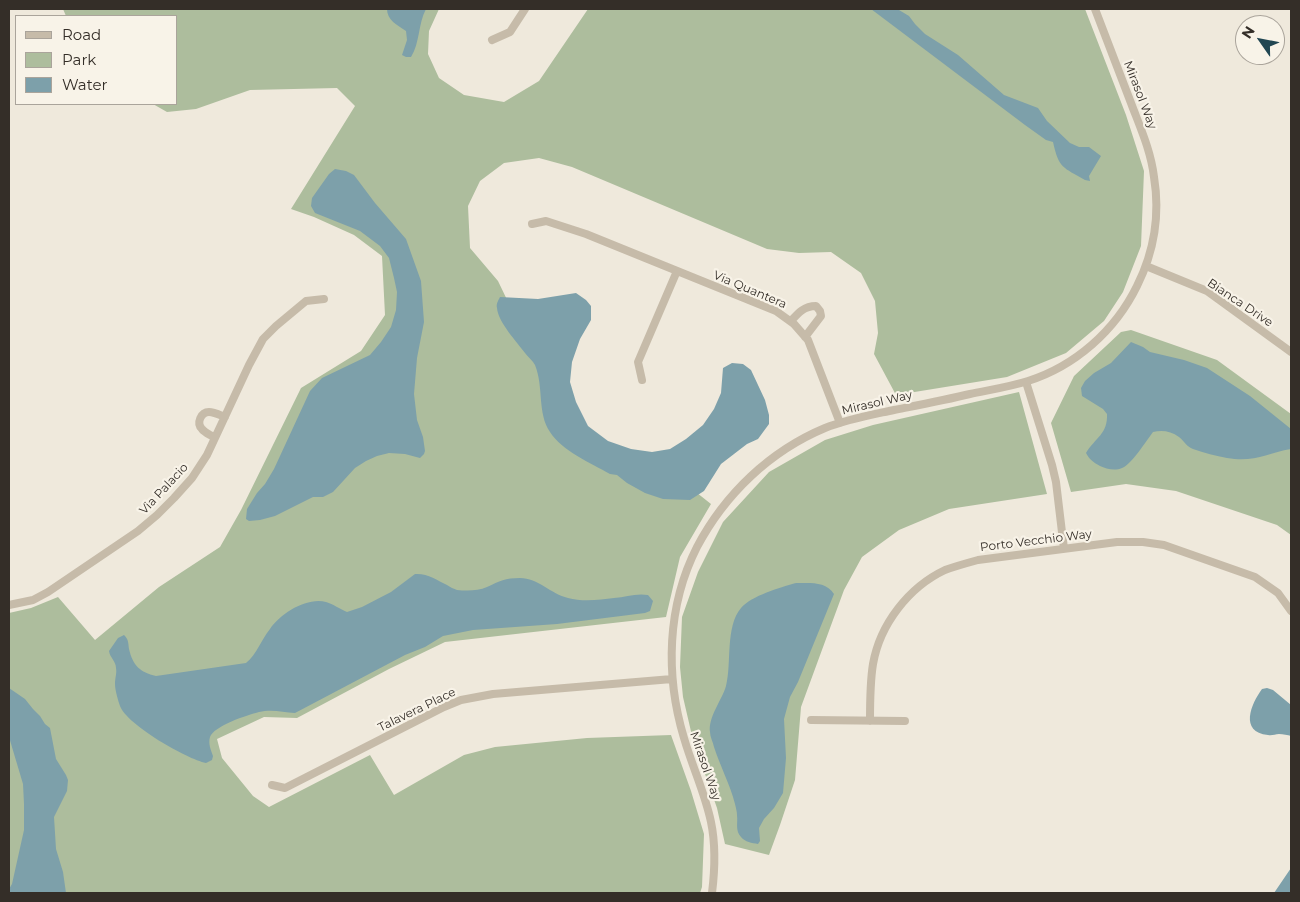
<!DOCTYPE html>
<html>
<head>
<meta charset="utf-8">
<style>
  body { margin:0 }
  #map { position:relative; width:1300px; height:902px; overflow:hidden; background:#efe9dc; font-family:Montserrat,sans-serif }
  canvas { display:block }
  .frame { position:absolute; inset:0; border:10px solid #342e28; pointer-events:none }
  .legend { position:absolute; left:15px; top:15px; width:162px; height:90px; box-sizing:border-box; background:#f8f3e8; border:1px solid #aaa49b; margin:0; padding:6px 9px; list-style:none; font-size:15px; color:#342e28 }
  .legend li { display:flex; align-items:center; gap:10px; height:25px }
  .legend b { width:25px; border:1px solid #aaa49b }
  .north { position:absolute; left:1235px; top:15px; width:50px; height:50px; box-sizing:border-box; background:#f8f3e8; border:1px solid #aaa49b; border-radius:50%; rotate:303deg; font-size:14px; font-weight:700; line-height:20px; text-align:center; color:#342e28 }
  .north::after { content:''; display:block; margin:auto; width:18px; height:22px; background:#214652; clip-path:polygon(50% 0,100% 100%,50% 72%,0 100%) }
</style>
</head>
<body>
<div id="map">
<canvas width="1300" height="902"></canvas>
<div class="frame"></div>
<ul class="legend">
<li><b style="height:6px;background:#c6bba9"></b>Road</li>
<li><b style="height:14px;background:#adbd9d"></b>Park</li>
<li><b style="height:14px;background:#7da0aa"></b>Water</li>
</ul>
<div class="north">N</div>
</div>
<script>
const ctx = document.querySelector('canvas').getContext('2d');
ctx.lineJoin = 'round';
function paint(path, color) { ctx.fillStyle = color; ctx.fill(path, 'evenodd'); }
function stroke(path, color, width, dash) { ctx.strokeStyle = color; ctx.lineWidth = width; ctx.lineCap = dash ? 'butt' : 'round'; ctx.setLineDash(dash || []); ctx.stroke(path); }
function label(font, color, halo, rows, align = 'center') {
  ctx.font = font + ' Montserrat,sans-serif'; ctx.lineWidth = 4.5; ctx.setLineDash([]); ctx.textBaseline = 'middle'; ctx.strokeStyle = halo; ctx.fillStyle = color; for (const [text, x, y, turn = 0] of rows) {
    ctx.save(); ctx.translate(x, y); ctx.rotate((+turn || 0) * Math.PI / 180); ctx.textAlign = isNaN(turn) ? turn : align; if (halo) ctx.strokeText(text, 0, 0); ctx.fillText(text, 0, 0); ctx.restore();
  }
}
paint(new Path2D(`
  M 63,9 L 439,9 L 429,31 L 428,54 L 439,78 L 464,95 L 504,102 L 539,81 L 588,9 L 1085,9 L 1126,115 L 1144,171 L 1141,246 L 1123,292 L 1104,321 L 1066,353 L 1007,377 L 896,395 L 874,354 L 878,333 L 875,301 L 861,273 L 831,252 L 799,253 L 767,249 L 572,167 L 539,158 L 504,163 L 480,181 L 468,206 L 470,248 L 498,281 L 559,408 L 614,457 L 682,481 L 711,504 L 680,557 L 666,617 L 445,642 L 389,669 L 297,718 L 264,717 L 217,739 L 222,758 L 253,796 L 269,807 L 370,755 L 394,795 L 464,755 L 495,747 L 587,738 L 671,735 L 691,791 L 704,834 L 702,887 L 700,893 L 9,893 L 9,613 L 31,608 L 58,597 L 95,640 L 159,587 L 220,547 L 241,510 L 301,388 L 361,351 L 385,315 L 382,256 L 354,235 L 314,217 L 291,209 L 355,106 L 337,88 L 250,90 L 196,109 L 167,112 L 153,104 L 176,104 L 176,16 L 66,16 Z
  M 1131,330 L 1217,360 L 1291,414 L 1291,535 L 1277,525 L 1176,491 L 1126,484 L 1071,492 L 1051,423 L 1074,376 L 1121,332 Z
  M 1019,392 L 1047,494 L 949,509 L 899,530 L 862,557 L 844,590 L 801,707 L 795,780 L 780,825 L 769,855 L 725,844 L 717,808 L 693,740 L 683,697 L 680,667 L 682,617 L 698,572 L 723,522 L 769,472 L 825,440 L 873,425 Z`), '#adbd9d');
paint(new Path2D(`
  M 387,9 L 426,9 C 418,24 420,43 411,57 L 406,57 L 402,55 L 407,40 L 406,31 C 397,25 387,20 387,9 Z
  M 871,9 L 899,10 L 909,16 L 915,24 L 925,34 L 958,55 L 1004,95 L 1038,108 L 1047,121 L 1070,143 L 1079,147 L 1089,147 L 1101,156 L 1089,176 L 1090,181 L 1085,180 C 1063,167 1059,169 1053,142 L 1046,140 L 1025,125 Z
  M 335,169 L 346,171 L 354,175 L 375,203 L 406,239 L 421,281 L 424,322 L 417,358 L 414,394 L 417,420 L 423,437 L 425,451 L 424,454 L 420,458 L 405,454 L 389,453 L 377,456 L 366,461 L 355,468 L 333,492 L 323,497 L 313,497 L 275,516 L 260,520 L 249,521 L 246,519 L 247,509 L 257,493 L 265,484 L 274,469 L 310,391 L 322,378 L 370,355 L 381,342 L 391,327 L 396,310 L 397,292 L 394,278 L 389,258 L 380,246 L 360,231 L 315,213 L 311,206 L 312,198 L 329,174 Z
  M 576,293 L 586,300 L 591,306 L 591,320 L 580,339 L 572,362 L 570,382 L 576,402 L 588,426 L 608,441 L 631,449 L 652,452 L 670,449 L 686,439 L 703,425 L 714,409 L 721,393 L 723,368 L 732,363 L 743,364 L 751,370 L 765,400 L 769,415 L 769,424 L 758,439 L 747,444 L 721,464 L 704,491 L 690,500 L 663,499 L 645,493 L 627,483 L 617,475 L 610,474 C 591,463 562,451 550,432 C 537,413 544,387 535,365 C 533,361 528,357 525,353 C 517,342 498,322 497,308 C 496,304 498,301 500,297 L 538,299 Z
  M 1131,342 L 1143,347 L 1150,352 L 1184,360 L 1207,368 L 1250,396 L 1291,429 L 1291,449 C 1267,453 1254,463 1227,458 C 1216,456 1204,453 1193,449 C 1187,447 1184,441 1179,437 C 1171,431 1162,430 1153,432 C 1147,440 1131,465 1122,468 C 1115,471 1106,469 1100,466 C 1093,462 1089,459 1086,453 C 1095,438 1108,434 1107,414 L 1103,409 L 1082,396 L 1081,388 L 1085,381 L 1094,373 L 1111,363 Z
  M 415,574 C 427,573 437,580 447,585 C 450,587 454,589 457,590 C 467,591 478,591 487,587 C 500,581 505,578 520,578 C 538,578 551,594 568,598 C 582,602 600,600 614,598 C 626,597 636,593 648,595 L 653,601 L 650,611 L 645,613 L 557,624 L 473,630 L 443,636 L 425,647 L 405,655 L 295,713 C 283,712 271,709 259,712 C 247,715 214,726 210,737 C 208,744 211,750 213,756 L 212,760 L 206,763 C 187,759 127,725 120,706 C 118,700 115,690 115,684 C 115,678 117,673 116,668 C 116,661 110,658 109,651 L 118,638 L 124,635 C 129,640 128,643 129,649 C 133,666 140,672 156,676 L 246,663 C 257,654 261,640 270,629 C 281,613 307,597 326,602 C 331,603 342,610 347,612 L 362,607 L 391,592 Z
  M 796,583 C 810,583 826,581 834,594 L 798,682 L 790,697 L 784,719 L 786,758 L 783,793 L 774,808 L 764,819 L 759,828 L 760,841 L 758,844 C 752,843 745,842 741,837 C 735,830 738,824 737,815 C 737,812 736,808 735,804 C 730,784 720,766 714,747 C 713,742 710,737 710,732 C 708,717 722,700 726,686 C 732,663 725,627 741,608 C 751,596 781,587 796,583 Z
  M 9,688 L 25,699 L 33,709 L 40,716 L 45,724 L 50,728 L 56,759 L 66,775 L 68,780 L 67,791 L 54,817 L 56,849 L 63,872 L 66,893 L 9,893 L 9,889 L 12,884 L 24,830 L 24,804 L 23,784 L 9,737 Z
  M 1267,688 L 1273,690 L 1291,705 L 1291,736 C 1288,735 1283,734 1279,734 C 1275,734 1272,736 1268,735 C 1239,732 1251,704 1262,689 Z
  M 1291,868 L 1291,893 L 1274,893 Z`), '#7da0aa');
stroke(new Path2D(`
  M 492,40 L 510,32 L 525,9
  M 532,224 L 546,221 L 586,234 L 776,311 L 794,324 L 808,340 L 840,423
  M 1146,266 L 1207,291 L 1291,352
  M 791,321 C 798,313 804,306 816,306 L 820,311 L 821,316 L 805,337
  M 642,380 L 638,362 L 677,271
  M 1026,382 L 1052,465 L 1056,482 L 1064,549
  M 215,438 C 211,435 205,433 202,429 C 196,423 201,412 209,412 C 214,412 220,415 225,417
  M 9,605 L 33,600 L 48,592 L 138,531 L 157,515 L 174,498 L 192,478 L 207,455 L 249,365 L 263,339 L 276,326 L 306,301 L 324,299
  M 811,720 L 905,721
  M 870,721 C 870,702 870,682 873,664 C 880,624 909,587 945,570 C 956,566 967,563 978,560 L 1117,542 L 1143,542 L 1164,545 L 1255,577 L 1278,593 L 1291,611
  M 272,785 L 285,788 L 444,707 L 461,700 L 493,694 L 672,679
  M 712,893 C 715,869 716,846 711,822 C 705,793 692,766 684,738 C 665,675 667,606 697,547 C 725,494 770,451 825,428 C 848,419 871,415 894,410 C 919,405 945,400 970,394 C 989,390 1009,387 1028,381 C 1075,366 1115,331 1137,286 C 1154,252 1160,214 1154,177 C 1151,151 1140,127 1131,103 C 1119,72 1107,40 1095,9`), '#c6bba9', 8);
label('12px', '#342e28', '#f8f3e8', [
  ["Mirasol Way",1140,95,69],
  ["Via Quantera",750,290,23],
  ["Bianca Drive",1240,303,34],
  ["Mirasol Way",877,403,-13],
  ["Via Palacio",164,489,-47],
  ["Porto Vecchio Way",1036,541,-7],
  ["Talavera Place",417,710,-26],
  ["Mirasol Way",705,766,71]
]);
</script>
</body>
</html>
